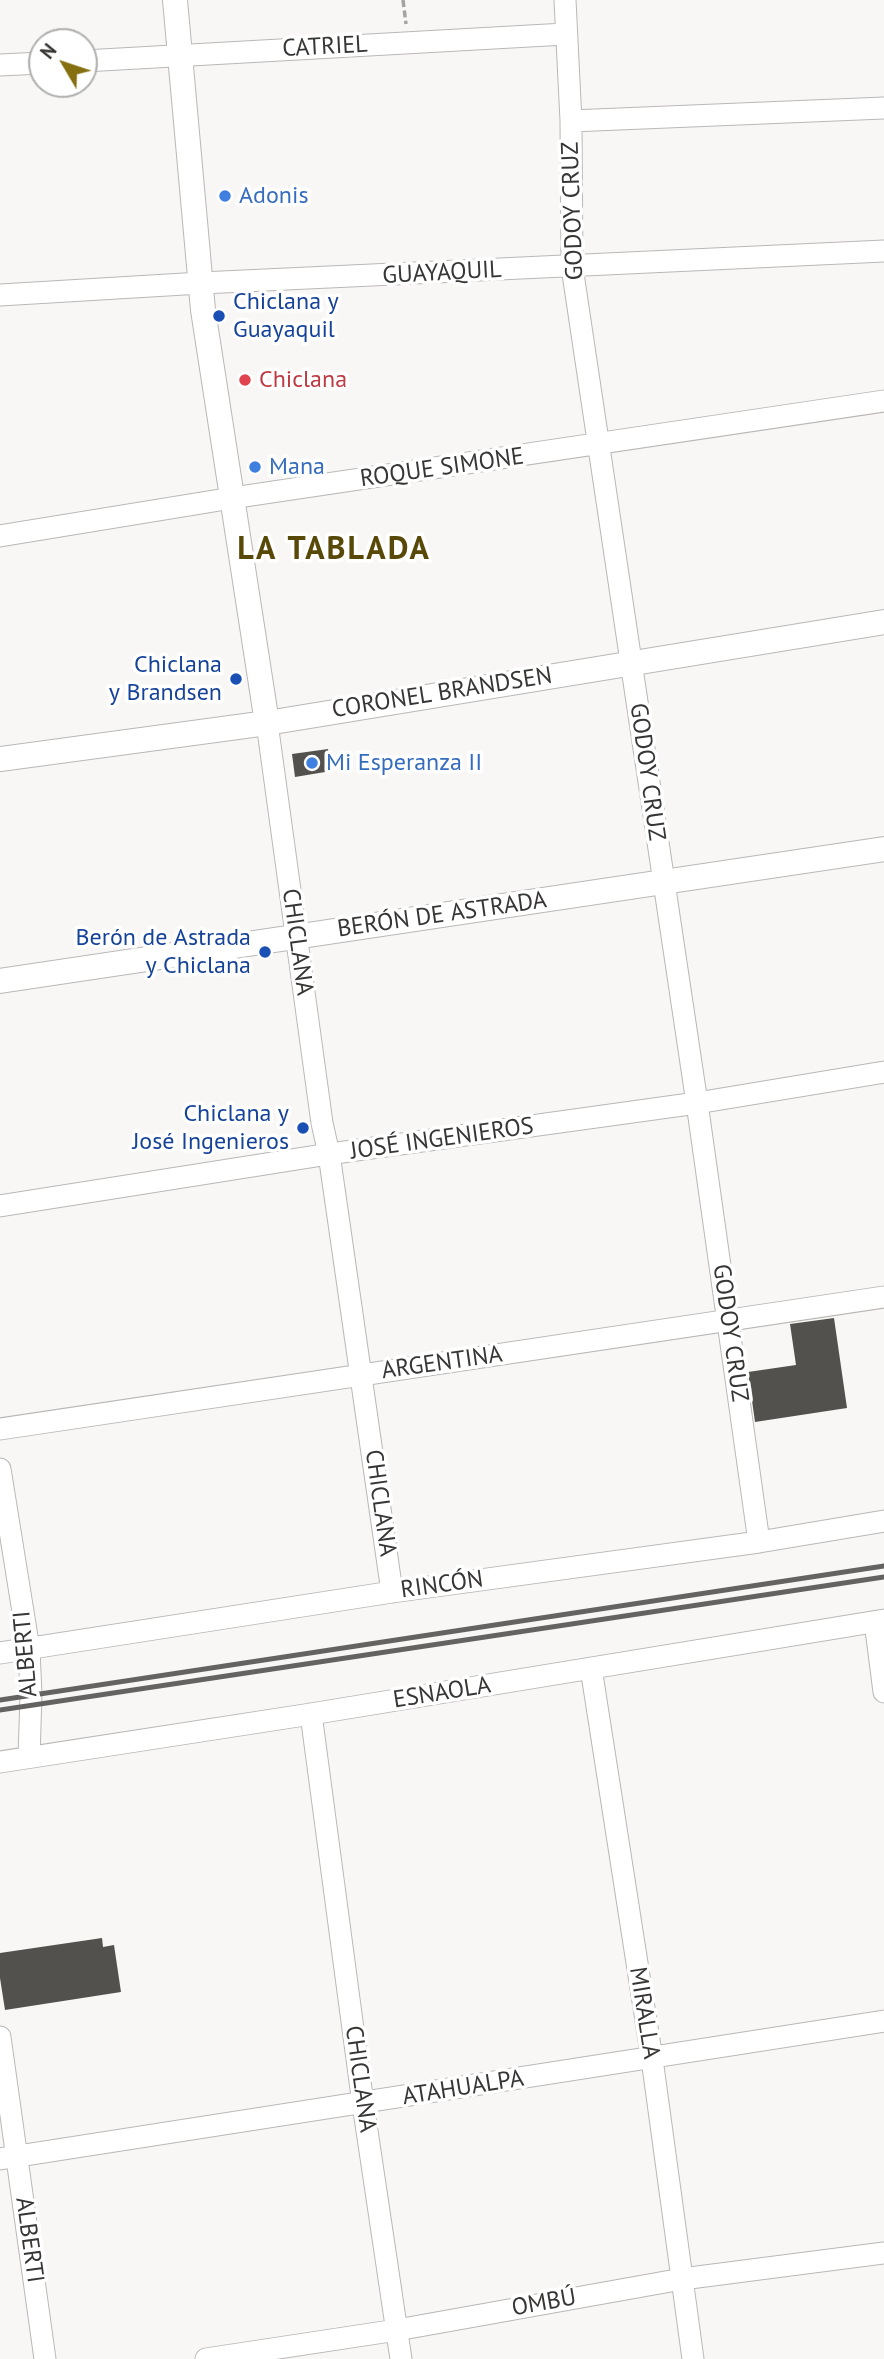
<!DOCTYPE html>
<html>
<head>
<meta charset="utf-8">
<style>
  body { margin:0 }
  #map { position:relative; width:884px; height:2359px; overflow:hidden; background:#f9f7f5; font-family:"PT Sans",sans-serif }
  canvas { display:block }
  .north { position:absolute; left:28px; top:28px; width:70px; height:70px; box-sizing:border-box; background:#fff; border:2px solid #afafae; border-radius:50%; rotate:309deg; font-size:19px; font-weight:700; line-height:28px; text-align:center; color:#373635 }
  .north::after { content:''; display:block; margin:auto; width:24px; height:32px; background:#856f0e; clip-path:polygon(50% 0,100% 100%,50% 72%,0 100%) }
</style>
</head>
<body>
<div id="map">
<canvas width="884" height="2359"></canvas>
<div class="north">N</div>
</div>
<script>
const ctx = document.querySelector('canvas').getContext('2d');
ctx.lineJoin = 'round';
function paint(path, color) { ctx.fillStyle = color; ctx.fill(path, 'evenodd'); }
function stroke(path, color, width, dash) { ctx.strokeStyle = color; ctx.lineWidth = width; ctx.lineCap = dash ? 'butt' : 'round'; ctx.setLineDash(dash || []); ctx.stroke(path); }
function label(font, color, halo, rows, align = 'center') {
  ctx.font = font + ' "PT Sans",sans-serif'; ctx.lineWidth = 7; ctx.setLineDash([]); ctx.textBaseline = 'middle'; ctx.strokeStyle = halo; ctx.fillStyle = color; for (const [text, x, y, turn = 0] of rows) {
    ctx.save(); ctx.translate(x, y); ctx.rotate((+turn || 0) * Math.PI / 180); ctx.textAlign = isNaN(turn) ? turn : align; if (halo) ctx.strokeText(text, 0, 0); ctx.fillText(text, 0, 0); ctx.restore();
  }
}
paint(new Path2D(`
  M 328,749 L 331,771 L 295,777 L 292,754 Z
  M 834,1318 L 847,1408 L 755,1422 L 748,1372 L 796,1365 L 790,1324 Z
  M 102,1938 L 103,1947 L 114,1945 L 121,1992 L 5,2010 L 0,1978 L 0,1953 Z`), '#52514e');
const minor = new Path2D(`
  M 565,0 L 571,121 L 572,267 L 697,1103 L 759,1542
  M 84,61 L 565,34
  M 0,65 L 42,63
  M 571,121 L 884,108
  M 0,295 L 201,283 L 884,251
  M 0,536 L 232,498 L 884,401
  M 267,723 L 322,1123 L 329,1154 L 392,1592
  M 0,1206 L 329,1154 L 697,1103 L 884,1072
  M 0,1429 L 884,1297
  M 0,1469 L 29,1649 L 31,1695 L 29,1757
  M 875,1622 L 884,1692
  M 0,1653 L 392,1592 L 759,1542 L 884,1521
  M 591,1668 L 652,2059 L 693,2359
  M 311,1714 L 363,2104 L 401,2359
  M 0,1762 L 311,1714 L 884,1620
  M 0,2037 L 45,2359
  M 0,2159 L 884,2021
  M 206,2359 L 397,2330 L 682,2279 L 884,2253`);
const tertiary = new Path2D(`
  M 175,0 L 203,310 L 267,723
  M 0,759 L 267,723 L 884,622
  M 0,981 L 884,849`);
stroke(minor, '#bab8b6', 23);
stroke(tertiary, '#bab8b6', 26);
stroke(new Path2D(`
  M 403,0 L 406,24`), '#a4a3a1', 3.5, [7, 3.5]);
stroke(minor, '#fff', 21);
stroke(tertiary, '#fff', 24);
stroke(new Path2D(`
  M 0,1700 L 884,1566
  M 0,1710 L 884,1577`), '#646362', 5);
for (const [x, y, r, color] of [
  [225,196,7,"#3f7fe0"],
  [219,316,7,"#1a4fb4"],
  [245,380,7,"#e0444e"],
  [255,467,7,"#3f7fe0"],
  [236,679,7,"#1a4fb4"],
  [312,763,7,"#3f7fe0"],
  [265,952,7,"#1a4fb4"],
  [303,1128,7,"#1a4fb4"]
]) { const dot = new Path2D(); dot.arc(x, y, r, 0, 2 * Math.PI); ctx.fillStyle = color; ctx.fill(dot); stroke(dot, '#fff', 2.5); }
label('24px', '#373635', '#fff', [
  ["CATRIEL",325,47,-3],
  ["GODOY CRUZ",573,211,-92],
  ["GUAYAQUIL",442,273,-3],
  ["ROQUE SIMONE",442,468,-8],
  ["CORONEL BRANDSEN",442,693,-9],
  ["GODOY CRUZ",647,772,82],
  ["BERÓN DE ASTRADA",442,915,-8],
  ["CHICLANA",297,942,82],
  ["JOSÉ INGENIEROS",442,1139,-8],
  ["GODOY CRUZ",730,1333,82],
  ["ARGENTINA",442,1363,-8],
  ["CHICLANA",380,1503,82],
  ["RINCÓN",442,1585,-8],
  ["ALBERTI",26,1654,-95],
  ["ESNAOLA",442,1693,-9],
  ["MIRALLA",644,2013,81],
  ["CHICLANA",360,2079,82],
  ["ATAHUALPA",463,2088,-9],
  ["ALBERTI",29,2240,82],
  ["OMBÚ",544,2303,-10]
]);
label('24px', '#366cbe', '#fff', [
  ["Adonis",239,196],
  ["Mana",269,467],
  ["Mi Esperanza II",326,763]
], 'left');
label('24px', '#164399', '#fff', [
  ["Chiclana y",233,302,"left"],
  ["Guayaquil",233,330,"left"],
  ["Chiclana",222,665],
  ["y Brandsen",222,693],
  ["Berón de Astrada",251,938],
  ["y Chiclana",251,966],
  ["Chiclana y",289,1114],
  ["José Ingenieros",289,1142]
], 'right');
label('24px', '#be3a42', '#fff', [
  ["Chiclana",259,380]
], 'left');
ctx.letterSpacing = '2px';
label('bold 32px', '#594908', '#fff', [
  ["LA TABLADA",334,550]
]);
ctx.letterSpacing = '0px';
</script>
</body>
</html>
